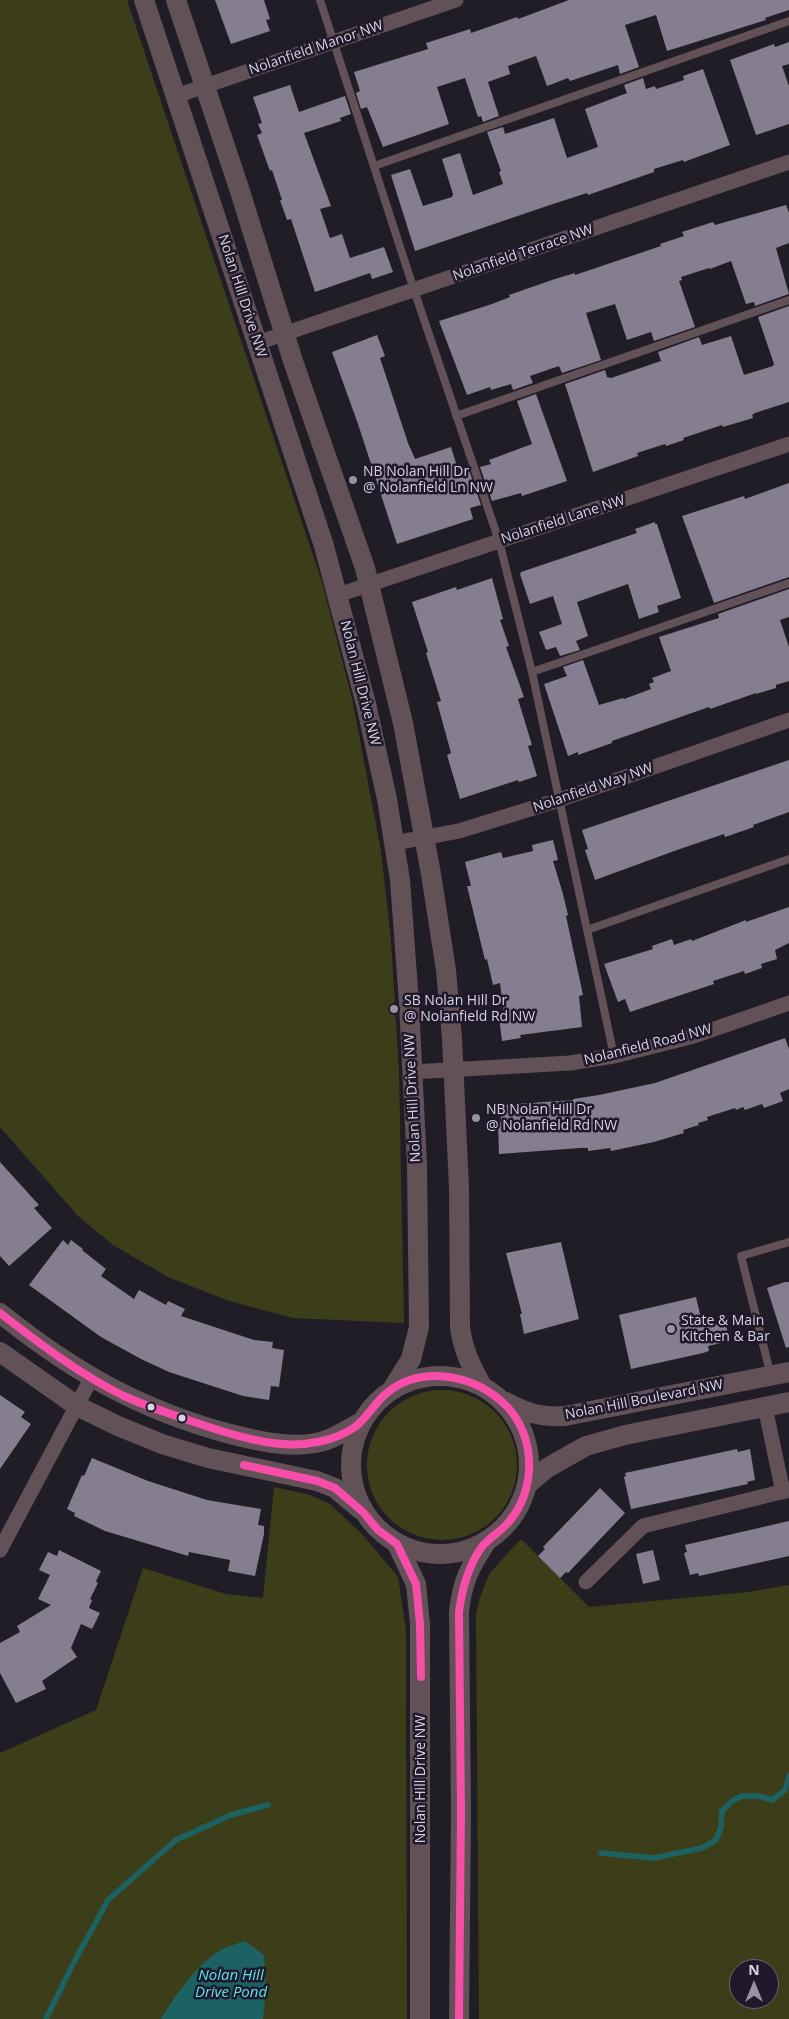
<!DOCTYPE html>
<html>
<head>
<meta charset="utf-8">
<style>
  body { margin:0 }
  #map { position:relative; width:789px; height:2019px; overflow:hidden; background:#201d27; font-family:"Open Sans",sans-serif }
  canvas { display:block }
  .north { position:absolute; left:729px; top:1959px; width:50px; height:50px; box-sizing:border-box; background:#1f192b; border:1px solid #696373; border-radius:50%; rotate:0deg; font-size:14px; font-weight:700; line-height:20px; text-align:center; color:#d7d3e0 }
  .north::after { content:''; display:block; margin:auto; width:18px; height:22px; background:#97939f; clip-path:polygon(50% 0,100% 100%,50% 72%,0 100%) }
</style>
</head>
<body>
<div id="map">
<canvas width="789" height="2019"></canvas>
<div class="north">N</div>
</div>
<script>
const ctx = document.querySelector('canvas').getContext('2d');
ctx.lineJoin = 'round';
function paint(path, color) { ctx.fillStyle = color; ctx.fill(path, 'evenodd'); }
function stroke(path, color, width, dash) { ctx.strokeStyle = color; ctx.lineWidth = width; ctx.lineCap = dash ? 'butt' : 'round'; ctx.setLineDash(dash || []); ctx.stroke(path); }
function label(font, color, halo, rows, align = 'center') {
  ctx.font = font + ' "Open Sans",sans-serif'; ctx.lineWidth = 5; ctx.setLineDash([]); ctx.textBaseline = 'middle'; ctx.strokeStyle = halo; ctx.fillStyle = color; for (const [text, x, y, turn = 0] of rows) {
    ctx.save(); ctx.translate(x, y); ctx.rotate((+turn || 0) * Math.PI / 180); ctx.textAlign = isNaN(turn) ? turn : align; if (halo) ctx.strokeText(text, 0, 0); ctx.fillText(text, 0, 0); ctx.restore();
  }
}
paint(new Path2D(`
  M 0,0 L 127,0 L 322,582 L 353,703 L 381,851 L 391,940 L 399,1072 L 404,1323 L 293,1318 L 229,1301 L 168,1277 L 113,1245 L 78,1216 L 0,1127 Z
  M367 1465a75 75 0 1 1 150 0a75 75 0 1 1-150 0Z
  M 274,1487 L 310,1495 L 330,1504 L 362,1534 L 398,1577 L 406,1630 L 407,2019 L 0,2019 L 0,1753 L 96,1710 L 143,1568 L 226,1594 L 263,1598 Z
  M 521,1539 L 589,1607 L 748,1592 L 789,1585 L 789,2019 L 479,2019 L 476,1614 L 480,1597 L 489,1574 ZM 739,1969 L 769,1969 L 769,1999 L 739,1999 Z`), '#3c3e1a');
paint(new Path2D(`
  M 245,1941 L 264,1955 L 266,1990 L 263,2019 L 161,2019 C 176,1995 194,1967 219,1951 C 226,1947 236,1944 245,1941 Z`), '#1d6263');
stroke(new Path2D(`
  M 601,1853 L 654,1858 L 702,1848 L 716,1840 L 721,1827 L 722,1811 L 732,1801 L 742,1796 L 759,1796 L 772,1800 L 785,1790 L 789,1776
  M 46,2019 L 73,1964 L 108,1900 L 176,1840 L 231,1815 L 268,1805`), '#1d6263', 5.5);
paint(new Path2D(`
  M 215,0 L 264,0 L 270,19 L 266,20 L 270,31 L 231,44 Z
  M 569,0 L 789,0 L 789,10 L 765,18 L 766,20 L 667,51 L 656,15 L 625,25 L 639,67 L 620,74 L 618,65 L 570,81 L 568,78 L 547,86 L 536,56 L 508,66 L 510,74 L 488,82 L 499,116 L 483,122 L 481,116 L 478,117 L 465,78 L 437,87 L 449,124 L 383,147 L 367,107 L 361,109 L 356,93 L 360,91 L 354,72 L 428,49 L 426,43 L 470,29 L 471,33 L 517,17 L 518,19 Z
  M 789,42 L 789,64 L 782,66 L 789,86 L 789,124 L 756,135 L 730,60 L 774,44 L 775,47 Z
  M 703,69 L 730,145 L 684,162 L 683,160 L 654,169 L 654,172 L 588,195 L 587,193 L 547,206 L 415,251 L 391,175 L 410,169 L 423,206 L 452,197 L 453,194 L 442,159 L 460,153 L 473,195 L 503,184 L 499,172 L 501,171 L 487,132 L 503,127 L 505,134 L 554,118 L 567,158 L 598,147 L 585,109 L 627,93 L 624,85 L 643,78 L 646,89 L 655,86 L 656,89 L 684,80 L 683,76 Z
  M 290,85 L 299,112 L 345,96 L 351,114 L 340,118 L 341,121 L 304,133 L 331,206 L 320,209 L 330,238 L 342,234 L 350,258 L 384,247 L 393,272 L 372,279 L 370,273 L 315,292 L 291,219 L 287,220 L 280,200 L 282,200 L 272,170 L 270,171 L 257,135 L 262,133 L 258,124 L 262,123 L 253,97 Z
  M 786,205 L 789,213 L 789,243 L 776,248 L 789,294 L 755,306 L 754,302 L 746,304 L 731,261 L 710,269 L 709,268 L 681,277 L 682,280 L 679,281 L 695,327 L 654,341 L 651,332 L 627,340 L 615,304 L 586,313 L 601,360 L 562,373 L 559,366 L 530,376 L 533,383 L 513,390 L 511,384 L 491,390 L 490,387 L 467,395 L 439,321 L 492,304 L 510,297 L 509,295 L 555,279 L 575,273 L 575,275 L 661,246 L 660,244 L 684,236 L 682,232 L 713,222 L 715,225 Z
  M 789,306 L 789,402 L 755,413 L 752,415 L 753,418 L 723,427 L 722,425 L 683,438 L 684,440 L 666,446 L 665,444 L 637,453 L 638,456 L 593,472 L 565,384 L 605,370 L 607,377 L 611,378 L 661,361 L 658,352 L 699,337 L 702,345 L 731,336 L 744,375 L 773,366 L 774,364 L 758,317 Z
  M 377,335 L 385,356 L 380,358 L 408,443 L 415,459 L 451,447 L 459,473 L 469,470 L 481,505 L 470,508 L 473,519 L 397,544 L 358,424 L 332,352 Z
  M 536,394 L 567,481 L 522,496 L 521,493 L 492,501 L 480,467 L 491,464 L 489,460 L 532,444 L 517,401 Z
  M 789,483 L 789,577 L 714,603 L 682,516 L 744,496 L 745,499 Z
  M 655,522 L 655,524 L 657,524 L 681,598 L 657,606 L 659,612 L 639,619 L 628,584 L 577,602 L 588,636 L 576,641 L 580,650 L 560,656 L 556,647 L 546,650 L 539,632 L 562,624 L 553,596 L 530,604 L 520,574 L 521,572 L 637,533 L 635,529 Z
  M 492,578 L 503,619 L 500,620 L 509,646 L 506,647 L 524,697 L 518,699 L 532,745 L 528,746 L 537,776 L 519,782 L 518,780 L 460,799 L 447,755 L 451,753 L 437,702 L 441,701 L 426,653 L 428,652 L 412,602 L 456,587 L 457,590 Z
  M 789,589 L 789,617 L 780,620 L 789,647 L 789,681 L 776,685 L 776,688 L 756,694 L 756,693 L 710,709 L 709,707 L 612,741 L 612,743 L 578,755 L 578,752 L 568,756 L 544,684 L 567,676 L 563,667 L 583,660 L 599,705 L 623,698 L 624,699 L 651,689 L 649,684 L 654,682 L 652,678 L 671,671 L 659,637 L 719,618 L 718,614 Z
  M 789,760 L 789,812 L 753,825 L 754,827 L 725,837 L 724,834 L 677,850 L 595,880 L 585,850 L 588,849 L 582,830 Z
  M 553,840 L 558,860 L 553,861 L 563,894 L 568,915 L 566,916 L 583,995 L 579,996 L 582,1027 L 520,1035 L 521,1038 L 502,1041 L 499,1017 L 504,1016 L 500,983 L 493,985 L 487,959 L 485,960 L 467,886 L 471,886 L 465,862 L 501,852 L 503,858 L 533,851 L 532,845 Z
  M 789,907 L 789,943 L 775,950 L 777,959 L 761,964 L 762,968 L 745,974 L 744,971 L 713,981 L 714,984 L 630,1012 L 625,999 L 618,1002 L 604,964 L 653,949 L 652,946 L 672,939 L 674,945 L 691,939 L 692,941 L 746,920 L 746,922 Z
  M 785,1038 L 789,1049 L 789,1089 L 780,1093 L 783,1101 L 764,1108 L 762,1104 L 745,1110 L 743,1107 L 736,1110 L 735,1108 L 707,1117 L 708,1120 L 698,1123 L 699,1125 L 683,1130 L 684,1133 L 654,1142 L 611,1151 L 610,1148 L 588,1151 L 588,1148 L 580,1148 L 499,1154 L 498,1123 L 501,1122 L 500,1105 L 574,1100 L 573,1099 L 599,1095 L 655,1083 Z
  M 0,1162 L 39,1205 L 34,1208 L 52,1228 L 9,1266 L 0,1256 Z
  M 63,1240 L 68,1245 L 71,1240 L 83,1249 L 82,1250 L 106,1269 L 101,1276 L 134,1299 L 139,1290 L 166,1305 L 168,1301 L 185,1309 L 181,1316 L 254,1340 L 273,1342 L 272,1348 L 284,1350 L 279,1387 L 271,1386 L 269,1400 L 243,1396 L 169,1372 L 141,1359 L 101,1337 L 29,1285 Z
  M 561,1242 L 579,1319 L 524,1334 L 520,1314 L 522,1314 L 506,1253 Z
  M 785,1282 L 789,1282 L 789,1347 L 786,1348 L 767,1288 Z
  M 696,1297 L 703,1327 L 725,1322 L 730,1341 L 708,1346 L 709,1351 L 703,1353 L 631,1369 L 619,1315 Z
  M 0,1395 L 25,1412 L 21,1417 L 31,1424 L 0,1469 Z
  M 737,1449 L 738,1452 L 750,1449 L 755,1480 L 747,1482 L 748,1484 L 631,1509 L 624,1477 L 626,1476 L 625,1473 Z
  M 92,1458 L 148,1481 L 207,1500 L 261,1509 L 258,1525 L 264,1526 L 264,1534 L 255,1576 L 228,1571 L 230,1560 L 189,1552 L 188,1556 L 155,1546 L 105,1531 L 74,1516 L 75,1513 L 67,1509 L 82,1475 L 84,1476 Z
  M 600,1488 L 625,1513 L 568,1573 L 566,1572 L 560,1578 L 538,1556 L 545,1549 L 543,1547 Z
  M 789,1521 L 789,1556 L 699,1576 L 698,1573 L 690,1575 L 684,1553 L 687,1552 L 685,1545 Z
  M 59,1550 L 101,1571 L 96,1581 L 98,1583 L 90,1599 L 92,1600 L 89,1608 L 100,1613 L 92,1629 L 81,1624 L 71,1648 L 77,1657 L 42,1681 L 46,1689 L 16,1703 L 0,1673 L 0,1643 L 20,1632 L 17,1626 L 51,1605 L 38,1599 L 50,1575 L 39,1570 L 48,1552 L 57,1556 Z
  M 653,1550 L 660,1580 L 643,1584 L 636,1554 Z`), '#847e90');
stroke(new Path2D(`
  M 320,0 L 414,290 L 499,541 L 532,672 L 614,1056
  M 374,166 L 789,21
  M 456,416 L 789,300
  M 532,672 L 789,583
  M 587,930 L 789,859
  M 771,1376 L 741,1256 L 789,1242`), '#625157', 8);
stroke(new Path2D(`
  M 176,96 L 456,0
  M 257,343 L 789,162
  M 338,595 L 789,444
  M 394,843 L 459,831 L 559,800 L 789,720
  M 412,1072 L 570,1063 L 614,1056 L 694,1036 L 789,1003
  M 765,1407 L 783,1492
  M 0,1550 L 92,1377
  M 586,1582 L 643,1526 L 789,1490`), '#625157', 15);
stroke(new Path2D(`
  M 144,0 L 324,546 L 366,704 L 387,799 L 400,880 L 409,1003 L 417,1166 L 419,1327 L 411,1359 L 393,1388
  M 176,0 L 238,185 L 293,361 L 365,568 L 403,723 L 431,874 L 446,970 L 452,1038 L 459,1188 L 460,1327 C 463,1350 471,1366 482,1386
  M 0,1313 C 72,1371 140,1410 230,1434 C 258,1441 287,1448 316,1443 C 333,1440 346,1430 361,1422
  M 0,1352 L 77,1406 L 118,1426 L 162,1444 L 208,1458 L 317,1481 L 335,1488 L 360,1509
  M351 1465a89 89 0 1 1 178 0a89 89 0 1 1-178 0Z
  M 506,1402 C 528,1414 541,1417 565,1416 L 789,1372
  M 527,1485 L 547,1468 L 586,1446 L 625,1435 L 789,1402
  M 397,1544 L 416,1584 L 420,1624 L 420,2019
  M 459,2019 L 461,1812 L 459,1612 C 462,1582 470,1566 487,1541`), '#625157', 20);
stroke(new Path2D(`
  M 0,1313 C 39,1343 79,1374 124,1396 C 150,1408 177,1416 203,1425 C 229,1434 255,1442 282,1444 C 306,1446 335,1441 355,1427 C 368,1417 375,1402 388,1392 C 421,1366 469,1374 500,1400 C 521,1417 531,1445 529,1472 C 527,1492 519,1512 505,1526 C 497,1534 488,1539 481,1548 C 468,1567 462,1589 459,1612 L 461,1812 L 459,2019
  M 244,1465 L 317,1481 L 335,1488 L 363,1512 L 378,1530 L 397,1544 L 416,1584 L 420,1624 L 421,1677`), '#f54da8', 8);
for (const [x, y, r, color] of [
  [353,480,5,"#97939f"],
  [394,1009,5,"#97939f"],
  [476,1118,5,"#97939f"],
  [671,1329,5,"#97939f"],
  [151,1407,4.5,"#d7d3e0"],
  [182,1418,4.5,"#d7d3e0"]
]) { const dot = new Path2D(); dot.arc(x, y, r, 0, 2 * Math.PI); ctx.fillStyle = color; ctx.fill(dot); stroke(dot, '#1f192b', 2); }
label('14px', '#d7d3e0', '#1f192b', [
  ["Nolanfield Manor NW",316,48,-19],
  ["Nolanfield Terrace NW",523,253,-19],
  ["Nolan Hill Drive NW",242,296,72],
  ["Nolanfield Lane NW",563,520,-18],
  ["Nolan Hill Drive NW",360,683,76],
  ["Nolanfield Way NW",593,788,-19],
  ["Nolanfield Road NW",648,1045,-14],
  ["Nolan Hill Drive NW",413,1098,-93],
  ["Nolan Hill Boulevard NW",644,1400,-11],
  ["Nolan Hill Drive NW",421,1779,-90]
]);
label('14px', '#d7d3e0', '#1f192b', [
  ["NB Nolan Hill Dr",363,472],
  ["@ Nolanfield Ln NW",363,488],
  ["SB Nolan Hill Dr",404,1001],
  ["@ Nolanfield Rd NW",404,1017],
  ["NB Nolan Hill Dr",486,1110],
  ["@ Nolanfield Rd NW",486,1126],
  ["State & Main",681,1321],
  ["Kitchen & Bar",681,1337]
], 'left');
label('italic 15px', '#59e5e5', '#1f192b', [
  ["Nolan Hill",231,1976],
  ["Drive Pond",231,1993]
]);
</script>
</body>
</html>
